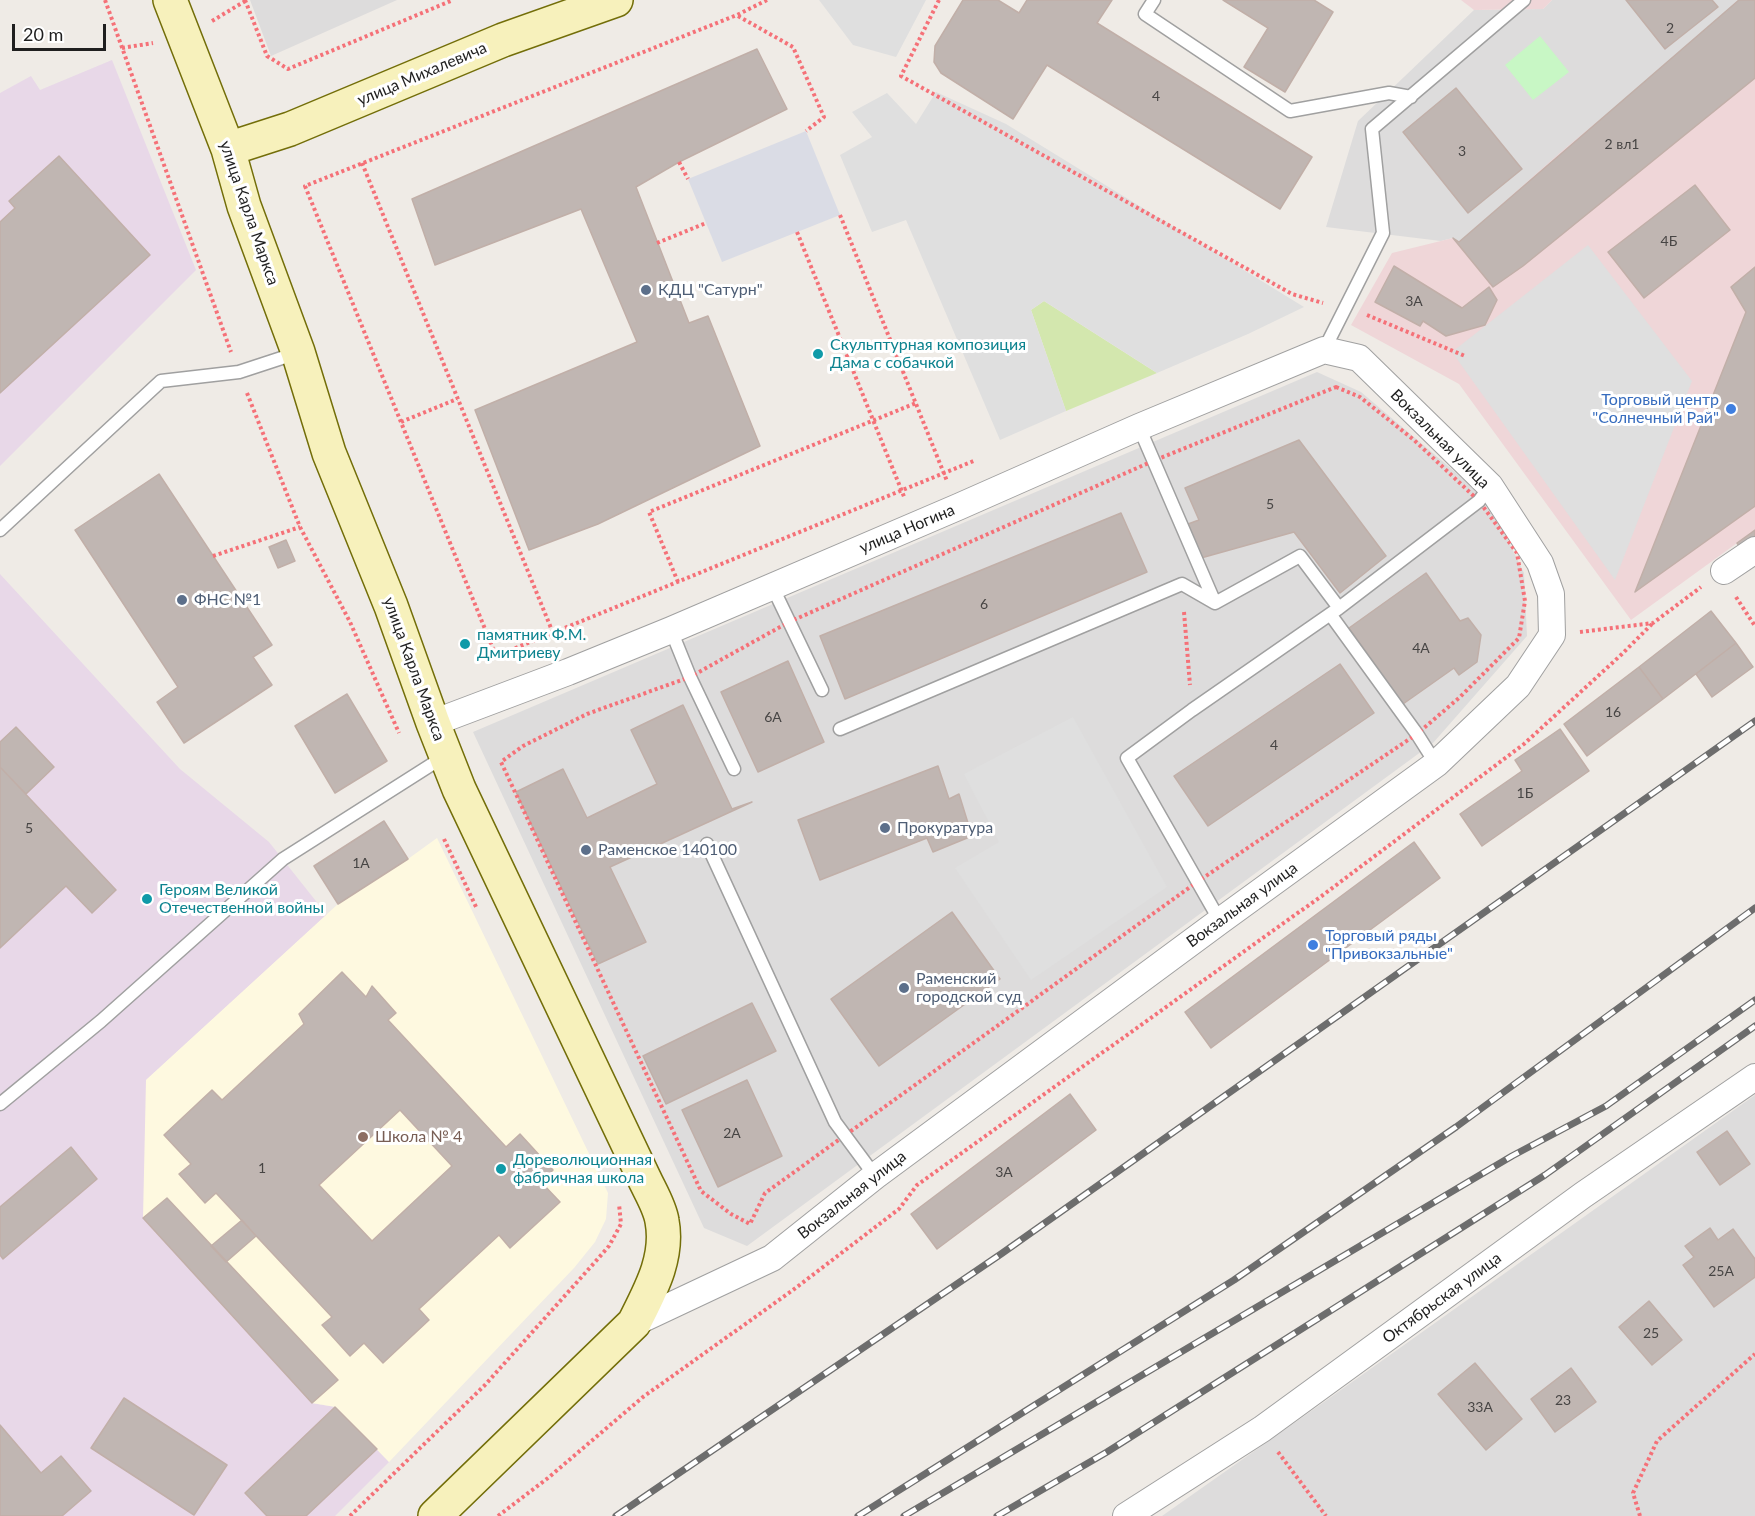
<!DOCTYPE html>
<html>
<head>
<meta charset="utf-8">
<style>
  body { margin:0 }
  #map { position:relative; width:1755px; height:1516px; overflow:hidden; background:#efebe6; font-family:Lato,sans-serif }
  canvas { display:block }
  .scale { position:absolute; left:12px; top:24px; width:94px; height:27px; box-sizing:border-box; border:3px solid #1f1f1f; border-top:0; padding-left:8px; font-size:18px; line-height:21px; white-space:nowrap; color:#1f1f1f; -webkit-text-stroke:4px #fff; paint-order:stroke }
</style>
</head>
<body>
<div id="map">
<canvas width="1755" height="1516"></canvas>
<div class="scale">20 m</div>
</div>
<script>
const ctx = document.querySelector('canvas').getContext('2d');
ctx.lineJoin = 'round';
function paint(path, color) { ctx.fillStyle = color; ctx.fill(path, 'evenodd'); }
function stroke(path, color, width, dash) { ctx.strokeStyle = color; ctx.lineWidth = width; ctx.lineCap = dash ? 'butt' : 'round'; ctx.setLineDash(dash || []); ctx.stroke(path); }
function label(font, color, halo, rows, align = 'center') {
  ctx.font = font + ' Lato,sans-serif'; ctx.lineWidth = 6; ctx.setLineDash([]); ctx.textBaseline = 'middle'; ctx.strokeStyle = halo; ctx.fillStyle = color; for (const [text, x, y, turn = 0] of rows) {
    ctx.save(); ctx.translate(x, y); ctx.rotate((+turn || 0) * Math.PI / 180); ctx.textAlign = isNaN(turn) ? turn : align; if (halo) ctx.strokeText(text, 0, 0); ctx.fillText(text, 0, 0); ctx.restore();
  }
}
paint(new Path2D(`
  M 250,0 L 397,0 L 271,56 Z
  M 1552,0 L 1739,0 L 1459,242 L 1453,238 L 1441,241 L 1326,227 L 1358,121 L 1474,10 L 1543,9 Z
  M 1317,372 L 1361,392 L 1488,500 L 1524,573 L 1527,636 L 1433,743 L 747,1246 L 704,1228 L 473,732 Z
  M 1755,1095 L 1755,1516 L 1162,1516 L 1324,1402 Z`), '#dddcdc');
paint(new Path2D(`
  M 1461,0 L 1552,0 L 1543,9 L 1474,10 Z
  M 1755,0 L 1755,530 L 1631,620 L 1459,384 L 1351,325 L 1392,253 L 1453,238 L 1459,242 L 1562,151 L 1674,58 Z`), '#efd6d8');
paint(new Path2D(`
  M 112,60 L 196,270 L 0,466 L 0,93 L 31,76 L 40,90 Z
  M 0,574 L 180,769 L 269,842 L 327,915 L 146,1080 L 312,1403 L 335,1407 L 389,1462 L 335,1516 L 0,1516 Z`), '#e8d8e8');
paint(new Path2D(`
  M 437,838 L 608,1193 L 606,1219 L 595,1242 L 574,1268 L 389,1462 L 336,1407 L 312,1403 L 143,1218 L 146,1080 L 338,904 L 408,859 Z`), '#fef9e0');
paint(new Path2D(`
  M 1044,301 L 1157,373 L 1066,411 L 1031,310 Z`), '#d3e7ae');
paint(new Path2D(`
  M 1540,36 L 1569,72 L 1533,100 L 1505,65 Z`), '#c8f7c5');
paint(new Path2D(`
  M 819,0 L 926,0 L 896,57 L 853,45 Z
  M 936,92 L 1006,124 L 1304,307 L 1248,334 L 1157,373 L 1044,301 L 1031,310 L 1066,411 L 1000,440 L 906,220 L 872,232 L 840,155 L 872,137 L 852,112 L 887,93 L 916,124 Z
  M 1588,245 L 1692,381 L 1615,580 L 1452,352 Z
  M 1073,717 L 1167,887 L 1031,980 L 955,868 L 999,842 L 964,774 Z`), '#dfdfdf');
paint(new Path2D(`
  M 806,131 L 840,215 L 722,262 L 688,179 Z`), '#dadce5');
const building = new Path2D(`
  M 963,0 L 998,0 L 1019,13 L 1027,0 L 1112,0 L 1097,23 L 1312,157 L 1280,209 L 1047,65 L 1013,119 L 941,73 L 934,62 L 935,46 Z
  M 1223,0 L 1314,0 L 1333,12 L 1285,92 L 1244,67 L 1268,28 Z
  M 1626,0 L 1712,0 L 1718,7 L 1665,49 Z
  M 1739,0 L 1755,0 L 1755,78 L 1523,266 L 1493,287 L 1453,238 L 1459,242 Z
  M 757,49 L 787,109 L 679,162 L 636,187 L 689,323 L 708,316 L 760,446 L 598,524 L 529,550 L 475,410 L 637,342 L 581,209 L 435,265 L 412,199 Z
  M 1456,88 L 1522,169 L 1468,213 L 1403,132 Z
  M 59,156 L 150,255 L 0,393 L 0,222 L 15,208 L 9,201 Z
  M 1695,185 L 1730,230 L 1644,298 L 1608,252 Z
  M 1394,266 L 1462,308 L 1489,287 L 1497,300 L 1485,325 L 1446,336 L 1423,321 L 1420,326 L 1375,302 Z
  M 1755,267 L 1755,506 L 1635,592 L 1746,312 L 1731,287 Z
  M 1299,440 L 1386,556 L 1340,593 L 1294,532 L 1201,558 L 1188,524 L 1199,520 L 1185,488 Z
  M 159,474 L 272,645 L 253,657 L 272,685 L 184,743 L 157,702 L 178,687 L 75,530 Z
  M 1121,513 L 1147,572 L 845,699 L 820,636 Z
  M 1755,530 L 1755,543 L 1743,552 L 1737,543 Z
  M 286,540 L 295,561 L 278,568 L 269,547 Z
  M 1426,573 L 1460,621 L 1468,618 L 1481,635 L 1477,662 L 1459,675 L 1454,668 L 1403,704 L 1349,628 Z
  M 1711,611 L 1736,643 L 1663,699 L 1639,667 Z
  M 1736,643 L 1753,667 L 1712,697 L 1696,674 Z
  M 788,661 L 824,742 L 758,772 L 721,692 Z
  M 1340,664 L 1374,713 L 1208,826 L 1174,776 Z
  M 1639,667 L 1663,699 L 1587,756 L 1564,724 Z
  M 347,694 L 387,761 L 335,793 L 295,726 Z
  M 683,705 L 732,809 L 752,802 L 610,867 L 646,942 L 598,964 L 516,792 L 563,769 L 587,818 L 657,784 L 631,730 Z
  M 16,727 L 54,767 L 26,794 L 0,767 L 0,742 Z
  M 1560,729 L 1589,771 L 1482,846 L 1460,814 L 1522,771 L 1515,760 Z
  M 938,766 L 949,799 L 959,794 L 972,836 L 933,852 L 927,838 L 820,880 L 798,820 Z
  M 0,767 L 116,890 L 92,913 L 66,886 L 0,948 Z
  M 384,821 L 408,859 L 338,904 L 314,866 Z
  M 1414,842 L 1440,878 L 1211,1048 L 1185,1012 Z
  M 952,912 L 1000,979 L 879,1066 L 831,999 Z
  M 342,972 L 366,997 L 372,986 L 396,1013 L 388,1020 L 506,1147 L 520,1134 L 553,1170 L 541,1182 L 560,1202 L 510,1248 L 499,1235 L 419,1309 L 429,1320 L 383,1363 L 364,1343 L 350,1356 L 322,1325 L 332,1317 L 216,1193 L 205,1203 L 179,1174 L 191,1164 L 164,1135 L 212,1090 L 222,1100 L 304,1024 L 299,1014 ZM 400,1110 L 452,1166 L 372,1241 L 319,1185 Z
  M 752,1003 L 776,1051 L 666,1104 L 643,1056 Z
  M 747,1080 L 782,1156 L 718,1187 L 682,1110 Z
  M 1070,1094 L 1096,1130 L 937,1249 L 911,1214 Z
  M 1727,1131 L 1750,1164 L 1720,1185 L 1697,1152 Z
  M 71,1147 L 97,1179 L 3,1259 L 0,1255 L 0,1207 Z
  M 167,1198 L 338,1380 L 312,1403 L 143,1218 Z
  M 242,1220 L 256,1236 L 226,1262 L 211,1246 Z
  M 1710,1228 L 1718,1240 L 1733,1229 L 1755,1259 L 1755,1277 L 1714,1307 L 1683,1265 L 1694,1257 L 1685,1246 Z
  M 1649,1301 L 1682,1340 L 1652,1365 L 1619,1327 Z
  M 1475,1363 L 1522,1419 L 1486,1450 L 1438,1394 Z
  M 1571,1368 L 1596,1402 L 1555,1432 L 1531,1399 Z
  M 124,1398 L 227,1465 L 194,1515 L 91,1448 Z
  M 335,1407 L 377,1449 L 306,1516 L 267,1516 L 245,1493 Z
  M 0,1425 L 41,1473 L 61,1456 L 91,1491 L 62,1516 L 0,1516 Z`);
paint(building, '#c0b6b2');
stroke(building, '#c1afa8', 1.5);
const lane = new Path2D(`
  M 1154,0 L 1145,14 L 1290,111 L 1389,93 L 1411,97
  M 1324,350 L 1383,233 L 1372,129 L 1524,0
  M 0,530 L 161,381 L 239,372 L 297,353
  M 772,586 L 822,690
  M 1215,603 L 1300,556 L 1339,608 L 1192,710 L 1127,758 L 1220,921
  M 1339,608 L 1479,501 L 1490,486
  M 1330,614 L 1417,734 L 1436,764
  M 671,630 L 690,677 L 734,769
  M 840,729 L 1182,584 L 1215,603 L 1139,427
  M 707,844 L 835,1122 L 875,1176
  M 0,1104 L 101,1021 L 283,859 L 445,756`);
const street = new Path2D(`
  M 1724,571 L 1755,550
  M 433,723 L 568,672 L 671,630 L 958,507 L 1139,427 L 1324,350 L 1359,358 L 1490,486 L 1540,563 L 1551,594 L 1552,635 L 1518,686 L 1436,764 L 1220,921 L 875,1176 L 772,1258 L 634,1323
  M 1126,1516 L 1262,1429 L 1583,1195 L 1755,1077`);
const secondary = new Path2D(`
  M 170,0 L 228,149 L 244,206 L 298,352 L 329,453 L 391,606 L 433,723 L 459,789 L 644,1178 C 650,1191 660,1207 662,1221 C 669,1258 650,1291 634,1323 L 435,1516
  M 228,149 L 290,129 L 503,40 L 616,0`);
stroke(lane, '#a0a0a0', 15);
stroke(street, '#a0a0a0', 28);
stroke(secondary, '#736e09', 36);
stroke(new Path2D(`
  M 105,0 L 231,352
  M 245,0 L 267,56 L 288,69 L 453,0
  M 767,0 L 737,15 L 305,186 L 496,656 L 976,460
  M 939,0 L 901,76 L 1292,294 L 1323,303
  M 738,16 L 793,47 L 824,117 L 806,131
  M 212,21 L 247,0
  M 122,48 L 153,43
  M 679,162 L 688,179
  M 362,163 L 553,633
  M 840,215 L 947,481
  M 797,232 L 905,499
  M 657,243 L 706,223
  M 1367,315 L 1465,356
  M 1336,387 L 1360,397 L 1414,440 L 1479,501 L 1517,553 L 1525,601 L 1519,638 L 1460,697 L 1417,734 L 1197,882 L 765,1193 L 750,1224 L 731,1214 L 701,1191 L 501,762 L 523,746 L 587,714 L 690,677 L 789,622 L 1153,461 Z
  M 247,393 L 300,527 L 350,622 L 399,733
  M 401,422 L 457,399
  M 213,556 L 300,527
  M 678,582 L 649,512 L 916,403
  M 1736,597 L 1755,626
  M 1184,612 L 1190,685
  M 1580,632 L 1653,623 L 1701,587
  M 444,839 L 477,909
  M 1278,1452 L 1326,1516
  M 350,1516 L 485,1385 L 595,1262 L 609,1246 L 621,1224 L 619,1204
  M 498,1516 L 548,1478 L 643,1397 L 793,1290 L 899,1209 L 917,1185 L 1323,895 L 1524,744 L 1622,654 L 1653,623
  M 1640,1516 L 1633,1493 L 1657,1441 L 1755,1354`), '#f57178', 4, [3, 3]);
stroke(lane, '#fff', 12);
stroke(street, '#fff', 26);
stroke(secondary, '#f7f1bc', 33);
const rail = new Path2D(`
  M 616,1516 L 1001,1254 L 1755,721
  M 858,1516 L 1234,1280 L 1456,1127 L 1755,908
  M 904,1516 L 1512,1156 L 1606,1106 L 1755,1000
  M 997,1516 L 1107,1452 L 1545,1175 L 1755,1026`);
stroke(rail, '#6d6d6d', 7);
stroke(rail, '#fff', 4.5, [14]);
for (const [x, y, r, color] of [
  [646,290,6,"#5c6f8a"],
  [818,354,6,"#0f9aa8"],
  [1731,409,6,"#3f7fe0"],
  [182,600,6,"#5c6f8a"],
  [465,644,6,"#0f9aa8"],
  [885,828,6,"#5c6f8a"],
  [586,850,6,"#5c6f8a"],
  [147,899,6,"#0f9aa8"],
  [1313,945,6,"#3f7fe0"],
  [904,988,6,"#5c6f8a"],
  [363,1137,6,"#8d6e63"],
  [501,1169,6,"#0f9aa8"]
]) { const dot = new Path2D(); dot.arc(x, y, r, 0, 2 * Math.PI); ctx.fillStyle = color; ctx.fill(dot); stroke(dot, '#fff', 2); }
label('14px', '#474544', null, [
  ["2",1670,28],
  ["4",1156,96],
  ["2 вл1",1622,144],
  ["3",1462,151],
  ["4Б",1669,241],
  ["3А",1414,301],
  ["5",1270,504],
  ["6",984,604],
  ["4А",1421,648],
  ["16",1613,712],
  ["6А",773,717],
  ["4",1274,745],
  ["1Б",1525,793],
  ["5",29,828],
  ["1А",361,863],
  ["2А",732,1133],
  ["1",262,1168],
  ["3А",1004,1172],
  ["25А",1721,1271],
  ["25",1651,1333],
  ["23",1563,1400],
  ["33А",1480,1407]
]);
label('16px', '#1f1f1f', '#fff', [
  ["улица Михалевича",422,74,-23],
  ["улица Карла Маркса",249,213,71],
  ["Вокзальная улица",1440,439,45],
  ["улица Ногина",907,529,-23],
  ["улица Карла Маркса",414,669,70],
  ["Вокзальная улица",1242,905,-36],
  ["Вокзальная улица",852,1195,-38],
  ["Октябрьская улица",1442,1298,-36]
]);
label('16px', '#4e5e75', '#fff', [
  ["КДЦ \"Сатурн\"",658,290],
  ["ФНС №1",194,600],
  ["Прокуратура",897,828],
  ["Раменское 140100",598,850],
  ["Раменский",916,979],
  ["городской суд",916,997]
], 'left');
label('16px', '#0d838f', '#fff', [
  ["Скульптурная композиция",830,345],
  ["Дама с собачкой",830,363],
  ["памятник Ф.М.",477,635],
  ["Дмитриеву",477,653],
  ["Героям Великой",159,890],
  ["Отечественной войны",159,908],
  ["Дореволюционная",513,1160],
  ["фабричная школа",513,1178]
], 'left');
label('16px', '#366cbe', '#fff', [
  ["Торговый центр",1719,400],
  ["\"Солнечный Рай\"",1719,418],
  ["Торговый ряды",1325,936,"left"],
  ["\"Привокзальные\"",1325,954,"left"]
], 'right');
label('16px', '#785e54', '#fff', [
  ["Школа № 4",375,1137]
], 'left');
</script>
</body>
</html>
